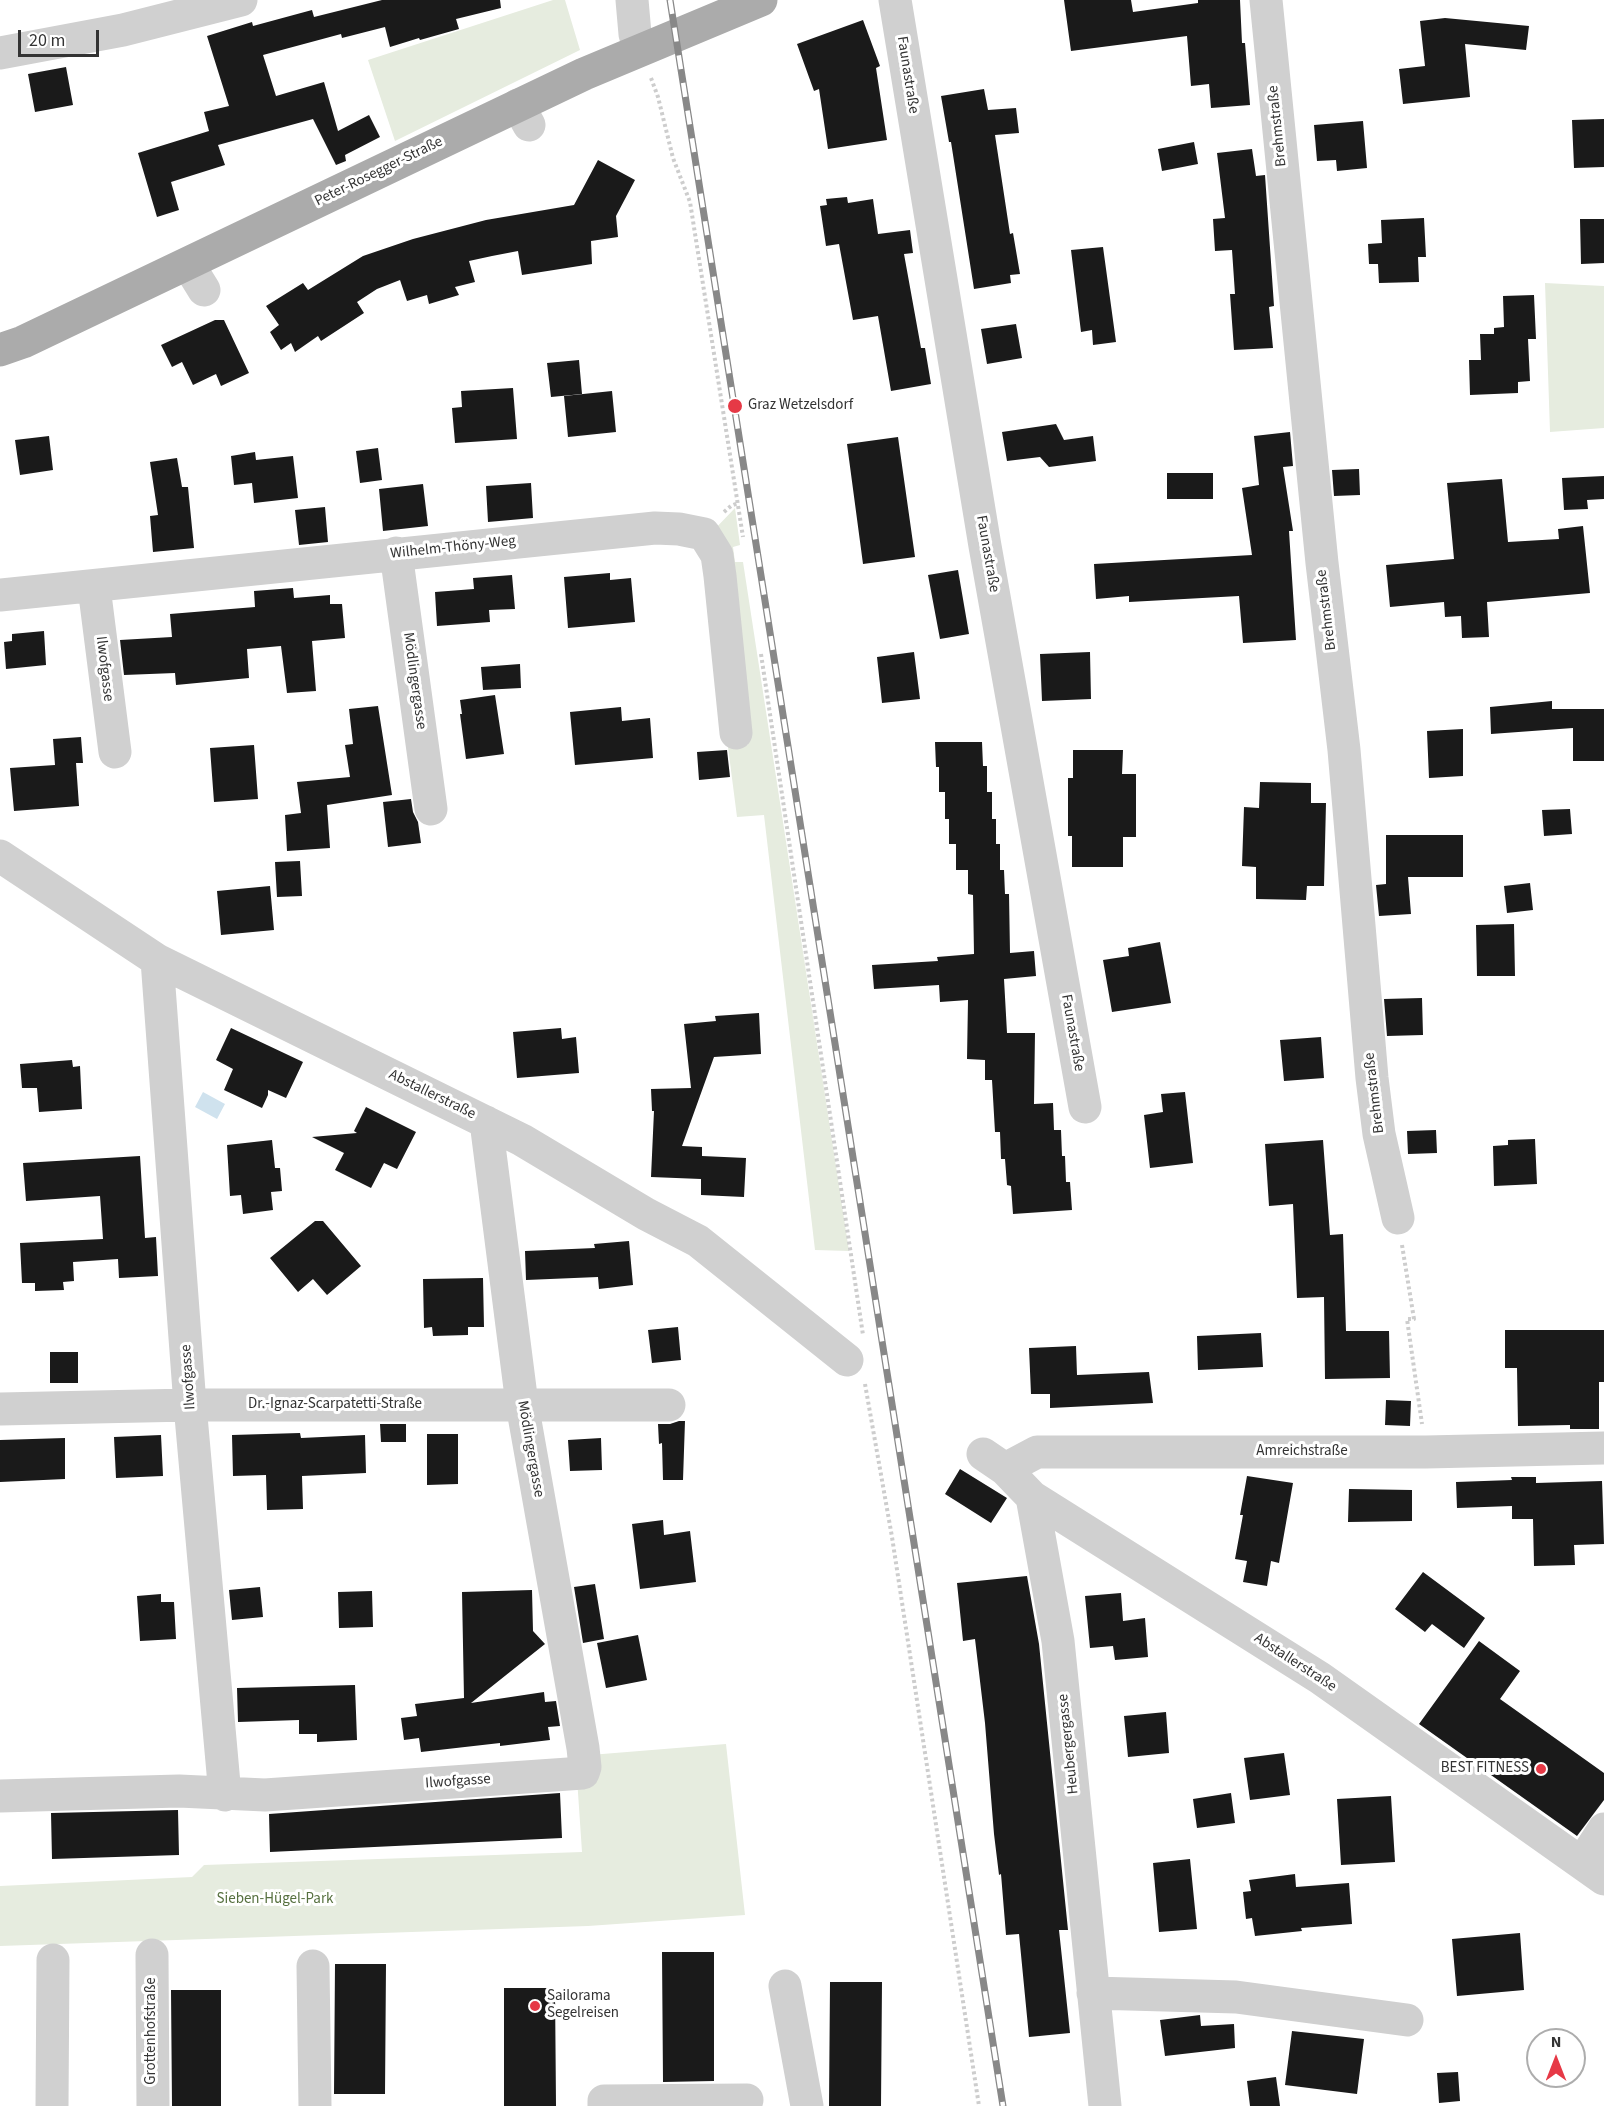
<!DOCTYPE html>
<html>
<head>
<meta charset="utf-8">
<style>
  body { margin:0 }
  #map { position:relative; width:1604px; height:2106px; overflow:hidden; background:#fff; font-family:"Source Sans 3",sans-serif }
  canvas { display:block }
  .north { position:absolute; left:1526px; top:2028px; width:60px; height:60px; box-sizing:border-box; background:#fff; border:2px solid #adadad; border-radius:50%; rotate:0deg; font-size:16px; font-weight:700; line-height:24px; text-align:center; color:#333 }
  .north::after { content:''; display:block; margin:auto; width:21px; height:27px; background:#e63946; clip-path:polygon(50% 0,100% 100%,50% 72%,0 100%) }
  .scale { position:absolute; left:18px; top:30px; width:81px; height:27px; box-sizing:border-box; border:3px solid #333; border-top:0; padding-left:8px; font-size:18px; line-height:21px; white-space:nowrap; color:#333; -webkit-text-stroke:4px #fff; paint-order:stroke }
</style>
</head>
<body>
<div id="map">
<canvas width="1604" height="2106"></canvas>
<div class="north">N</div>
<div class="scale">20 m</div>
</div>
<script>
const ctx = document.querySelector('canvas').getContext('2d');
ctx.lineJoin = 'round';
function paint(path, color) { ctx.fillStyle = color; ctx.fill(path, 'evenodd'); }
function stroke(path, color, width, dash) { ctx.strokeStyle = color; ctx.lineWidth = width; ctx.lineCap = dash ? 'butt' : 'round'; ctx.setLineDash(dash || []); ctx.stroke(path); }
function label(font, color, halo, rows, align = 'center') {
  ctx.font = font + ' "Source Sans 3",sans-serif'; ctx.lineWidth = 6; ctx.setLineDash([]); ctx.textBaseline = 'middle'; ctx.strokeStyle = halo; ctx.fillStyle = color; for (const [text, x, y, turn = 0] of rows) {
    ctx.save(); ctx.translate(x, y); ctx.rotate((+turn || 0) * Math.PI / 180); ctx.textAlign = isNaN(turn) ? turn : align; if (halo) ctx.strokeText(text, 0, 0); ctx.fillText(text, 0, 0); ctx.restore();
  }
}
paint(new Path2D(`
  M 553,0 L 565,0 L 580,50 L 395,141 L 368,60 Z
  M 1545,283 L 1604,286 L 1604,428 L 1550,432 Z
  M 735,508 L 740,545 L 733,547 L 735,562 L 743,562 L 849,1251 L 815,1250 L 764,815 L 737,817 L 728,747 L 748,745 L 736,657 L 711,533 Z
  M 726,1744 L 745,1915 L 588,1926 L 0,1946 L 0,1886 L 192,1877 L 204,1865 L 582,1852 L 577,1778 L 590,1755 Z`), '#e6ecdf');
paint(new Path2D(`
  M 203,1092 L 225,1104 L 217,1119 L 195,1107 Z`), '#cfe2ee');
paint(new Path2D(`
  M 382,0 L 500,0 L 501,8 L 456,19 L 459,29 L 420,40 L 419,38 L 390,47 L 385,27 L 342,38 L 341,34 L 263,55 L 276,96 L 324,82 L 338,131 L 369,115 L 380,137 L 345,155 L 346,161 L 336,165 L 313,119 L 218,145 L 225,165 L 171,182 L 179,210 L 157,217 L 138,153 L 209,131 L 204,112 L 229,106 L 207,36 L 252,22 L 253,26 L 312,10 L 314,17 Z
  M 1064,0 L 1131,0 L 1133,12 L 1198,3 L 1198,0 L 1240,0 L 1242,43 L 1245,43 L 1250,105 L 1211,108 L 1209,84 L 1191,86 L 1187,36 L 1071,51 Z
  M 1445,18 L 1529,26 L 1526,50 L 1465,44 L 1470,97 L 1403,104 L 1399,69 L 1425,66 L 1420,21 Z
  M 863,20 L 880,66 L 876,68 L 887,140 L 828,149 L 819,89 L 814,91 L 797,44 Z
  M 66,67 L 73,105 L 35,112 L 28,74 Z
  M 984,89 L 988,110 L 1016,108 L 1019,133 L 995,135 L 1010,234 L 1013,233 L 1020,274 L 1010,275 L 1011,283 L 974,289 L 951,142 L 949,142 L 941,96 Z
  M 1604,119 L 1604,167 L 1574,168 L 1572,120 Z
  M 1363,121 L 1367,168 L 1337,171 L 1336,160 L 1317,161 L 1314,125 Z
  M 1194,142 L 1198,164 L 1162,171 L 1158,149 Z
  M 1252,149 L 1256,176 L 1265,175 L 1274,306 L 1269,307 L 1273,348 L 1234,350 L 1230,294 L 1235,294 L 1232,250 L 1215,251 L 1213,219 L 1225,218 L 1217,153 Z
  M 598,160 L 635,180 L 616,216 L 618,237 L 591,241 L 592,264 L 522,275 L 518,251 L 492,256 L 469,261 L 475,282 L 455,287 L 459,295 L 429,304 L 427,295 L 407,301 L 400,280 L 377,289 L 357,302 L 364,313 L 321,341 L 318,336 L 295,352 L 291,343 L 281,350 L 270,332 L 279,325 L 266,306 L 303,283 L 308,290 L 363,256 L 413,239 L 486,220 L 574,205 Z
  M 847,197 L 848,203 L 873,199 L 878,234 L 910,230 L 913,253 L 904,254 L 921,348 L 925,348 L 931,384 L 891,391 L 878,316 L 853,320 L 839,244 L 826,246 L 820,206 L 827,205 L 826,199 Z
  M 1424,218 L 1426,257 L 1418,257 L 1419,282 L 1379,283 L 1378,264 L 1369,264 L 1368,244 L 1382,243 L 1381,220 Z
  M 1580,219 L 1604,219 L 1604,263 L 1581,264 Z
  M 1103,247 L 1116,342 L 1093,345 L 1092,330 L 1081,332 L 1071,250 Z
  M 1534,295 L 1536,339 L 1528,339 L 1530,381 L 1518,382 L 1518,393 L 1470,395 L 1469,360 L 1481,360 L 1480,334 L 1494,334 L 1494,328 L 1504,327 L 1503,296 Z
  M 215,320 L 224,320 L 249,373 L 221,386 L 216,374 L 193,385 L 182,362 L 172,367 L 161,345 Z
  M 1016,324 L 1022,358 L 987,364 L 981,329 Z
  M 579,360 L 582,394 L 551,397 L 547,363 Z
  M 513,388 L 517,439 L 455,443 L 452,408 L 462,407 L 461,391 Z
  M 612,391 L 616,432 L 568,437 L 564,396 Z
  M 1056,424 L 1064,440 L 1093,436 L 1096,461 L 1049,467 L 1040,457 L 1007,461 L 1002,432 Z
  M 1290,432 L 1293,466 L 1283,467 L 1293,531 L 1289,531 L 1296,640 L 1243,643 L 1239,596 L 1129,602 L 1129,596 L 1096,599 L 1094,564 L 1252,555 L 1242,488 L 1259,485 L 1254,436 Z
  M 49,436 L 53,470 L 20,475 L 15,440 Z
  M 898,437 L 915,557 L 863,564 L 847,444 Z
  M 378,448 L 382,480 L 360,483 L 356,451 Z
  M 255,452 L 256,460 L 293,456 L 298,498 L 254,503 L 252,483 L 234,485 L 231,456 Z
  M 177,458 L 182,487 L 188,487 L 194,548 L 153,552 L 150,516 L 158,515 L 150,462 Z
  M 1359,469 L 1360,495 L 1334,496 L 1332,470 Z
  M 1167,473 L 1213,473 L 1213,499 L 1167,499 Z
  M 1604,476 L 1604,499 L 1587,500 L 1588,509 L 1564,510 L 1562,478 Z
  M 1502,479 L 1508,542 L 1559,539 L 1558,529 L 1583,526 L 1590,593 L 1487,602 L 1489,637 L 1462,638 L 1461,616 L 1445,617 L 1444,602 L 1390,607 L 1386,565 L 1454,559 L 1447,483 Z
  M 531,483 L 533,518 L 488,522 L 486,486 Z
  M 423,484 L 428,526 L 383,531 L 379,489 Z
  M 325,507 L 328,542 L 299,545 L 295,510 Z
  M 958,570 L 969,634 L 940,639 L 928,575 Z
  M 610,573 L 610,580 L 631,578 L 635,622 L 568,628 L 564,577 Z
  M 512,575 L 515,609 L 489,610 L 490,622 L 437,626 L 435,592 L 474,589 L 473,578 Z
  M 293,588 L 294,598 L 330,595 L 330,604 L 342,604 L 345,638 L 312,641 L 316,691 L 287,693 L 281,646 L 247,649 L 249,678 L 176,685 L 175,673 L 124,675 L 120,640 L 172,637 L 170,614 L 255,607 L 254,591 Z
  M 44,631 L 46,665 L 6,669 L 4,642 L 12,641 L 12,634 Z
  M 914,652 L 920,699 L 882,703 L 877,657 Z
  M 1090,652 L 1091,699 L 1042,701 L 1040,654 Z
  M 520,664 L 521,688 L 483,690 L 481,667 Z
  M 495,695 L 504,754 L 466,759 L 460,714 L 462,714 L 460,700 Z
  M 1552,701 L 1552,709 L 1604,709 L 1604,761 L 1573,761 L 1573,728 L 1491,734 L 1490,707 Z
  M 378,706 L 392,795 L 327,805 L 330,848 L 287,851 L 285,815 L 301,813 L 297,782 L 350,777 L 345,745 L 353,744 L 349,709 Z
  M 621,707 L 622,721 L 650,718 L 653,758 L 575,765 L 570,712 Z
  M 1463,729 L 1463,776 L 1429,778 L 1427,731 Z
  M 81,737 L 83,763 L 76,763 L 79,806 L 14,811 L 10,768 L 55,765 L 53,739 Z
  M 935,742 L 982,742 L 983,766 L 987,766 L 987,792 L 992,792 L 992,819 L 996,819 L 996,844 L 1000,844 L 1000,870 L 1004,870 L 1005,894 L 1009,894 L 1010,953 L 1034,951 L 1036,976 L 1004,979 L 1007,1033 L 1035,1033 L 1034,1104 L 1053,1103 L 1054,1130 L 1061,1130 L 1062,1156 L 1065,1156 L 1066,1182 L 1070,1182 L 1072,1210 L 1013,1214 L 1011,1186 L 1007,1185 L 1005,1159 L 1001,1159 L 1000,1132 L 995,1132 L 992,1080 L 985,1080 L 985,1060 L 967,1059 L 968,1000 L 940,1002 L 939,985 L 874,989 L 872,965 L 938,961 L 937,957 L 974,954 L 973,895 L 968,894 L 968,870 L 956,870 L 956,844 L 949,844 L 949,819 L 945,819 L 945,792 L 939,792 L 939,767 L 936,767 Z
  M 254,745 L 258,799 L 214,802 L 210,748 Z
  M 727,750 L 730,777 L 699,780 L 697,752 Z
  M 1073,750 L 1123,750 L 1122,774 L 1136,774 L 1136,837 L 1123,837 L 1123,867 L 1072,867 L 1072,836 L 1068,836 L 1068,778 L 1073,778 Z
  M 1260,782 L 1311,783 L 1311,803 L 1326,803 L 1324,886 L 1307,886 L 1306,900 L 1256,899 L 1256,867 L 1242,866 L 1244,807 L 1259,808 Z
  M 411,799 L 413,812 L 418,822 L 421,843 L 388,847 L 383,802 Z
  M 1570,809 L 1572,834 L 1544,836 L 1542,810 Z
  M 1386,835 L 1463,835 L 1463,877 L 1408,877 L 1411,914 L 1379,916 L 1376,885 L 1386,884 Z
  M 300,861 L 302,896 L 277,897 L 275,862 Z
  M 1530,883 L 1533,910 L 1507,913 L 1504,886 Z
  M 270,886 L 274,930 L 221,935 L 217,891 Z
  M 1514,924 L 1515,976 L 1477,976 L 1476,925 Z
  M 1160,942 L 1171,1003 L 1112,1012 L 1103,960 L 1129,956 L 1128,948 Z
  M 1422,998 L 1423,1035 L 1387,1036 L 1384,999 Z
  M 759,1013 L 761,1054 L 714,1057 L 682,1146 L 702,1147 L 702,1156 L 746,1158 L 744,1197 L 701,1195 L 701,1179 L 651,1177 L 654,1111 L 652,1111 L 651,1089 L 691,1088 L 684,1024 L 716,1021 L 715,1016 Z
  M 231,1028 L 303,1062 L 286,1098 L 268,1090 L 268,1095 L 262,1108 L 224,1090 L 233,1069 L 216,1060 Z
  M 561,1028 L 562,1039 L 576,1037 L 579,1073 L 517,1078 L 513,1032 Z
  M 1321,1037 L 1324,1078 L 1284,1081 L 1280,1040 Z
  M 72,1060 L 73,1067 L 80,1066 L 82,1109 L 39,1112 L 37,1088 L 22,1088 L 20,1064 Z
  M 1185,1092 L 1193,1163 L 1150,1168 L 1144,1115 L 1163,1112 L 1161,1094 Z
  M 366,1107 L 416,1132 L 397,1169 L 384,1163 L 371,1188 L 335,1170 L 344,1153 L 312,1137 L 357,1133 L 354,1131 Z
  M 1436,1130 L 1437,1153 L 1408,1154 L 1407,1131 Z
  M 1535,1139 L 1537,1184 L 1494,1186 L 1493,1146 L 1508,1145 L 1508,1140 Z
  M 272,1140 L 275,1168 L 280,1168 L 282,1191 L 271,1192 L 273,1210 L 243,1214 L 241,1195 L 230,1196 L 227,1145 Z
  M 1323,1140 L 1330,1235 L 1343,1234 L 1346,1331 L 1389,1331 L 1390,1378 L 1325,1379 L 1324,1297 L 1297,1298 L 1293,1204 L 1269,1206 L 1265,1144 Z
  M 140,1156 L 145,1238 L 156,1237 L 158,1276 L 119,1278 L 118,1259 L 73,1262 L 74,1281 L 63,1282 L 64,1290 L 35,1291 L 35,1283 L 22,1283 L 20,1243 L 103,1239 L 100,1196 L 26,1201 L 23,1163 Z
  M 315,1221 L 323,1221 L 361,1266 L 327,1295 L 313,1279 L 298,1292 L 270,1258 Z
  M 629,1241 L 633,1285 L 599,1289 L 598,1277 L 526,1280 L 525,1251 L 595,1248 L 594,1244 Z
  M 483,1278 L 484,1327 L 468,1327 L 468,1335 L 433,1336 L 432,1327 L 424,1328 L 423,1279 Z
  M 678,1327 L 681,1360 L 652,1363 L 648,1330 Z
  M 1505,1330 L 1604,1330 L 1604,1382 L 1599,1382 L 1599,1429 L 1570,1429 L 1570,1425 L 1518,1426 L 1517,1368 L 1505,1368 Z
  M 1261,1333 L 1263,1367 L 1198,1370 L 1197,1336 Z
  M 1076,1346 L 1077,1375 L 1149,1372 L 1153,1403 L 1050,1408 L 1050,1394 L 1031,1394 L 1029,1348 Z
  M 50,1352 L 78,1352 L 78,1383 L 50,1383 Z
  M 1386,1400 L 1411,1401 L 1410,1426 L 1385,1425 Z
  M 679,1421 L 685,1421 L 683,1480 L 663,1480 L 662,1443 L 659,1444 L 658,1424 L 670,1424 Z
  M 380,1424 L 406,1424 L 406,1442 L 381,1442 Z
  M 300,1433 L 301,1438 L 365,1435 L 366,1473 L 302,1476 L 303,1509 L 267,1510 L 266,1475 L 233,1476 L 232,1435 Z
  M 427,1434 L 458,1434 L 458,1484 L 427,1485 Z
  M 161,1435 L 163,1476 L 116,1478 L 114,1437 Z
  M 65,1438 L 65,1479 L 0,1482 L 0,1440 Z
  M 601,1438 L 602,1470 L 570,1471 L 568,1440 Z
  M 960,1469 L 1007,1498 L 991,1523 L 945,1494 Z
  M 1247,1476 L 1293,1483 L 1279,1563 L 1271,1561 L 1267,1586 L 1243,1582 L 1247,1561 L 1235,1559 L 1243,1515 L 1240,1515 Z
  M 1511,1477 L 1536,1477 L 1536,1483 L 1602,1481 L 1604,1544 L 1574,1545 L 1575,1565 L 1534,1566 L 1533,1519 L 1512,1519 L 1512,1506 L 1457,1508 L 1456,1482 L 1512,1480 Z
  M 1349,1489 L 1412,1490 L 1412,1521 L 1348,1522 Z
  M 663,1520 L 664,1535 L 690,1531 L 696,1582 L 640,1589 L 632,1524 Z
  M 1423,1572 L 1485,1618 L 1464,1648 L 1432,1624 L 1425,1632 L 1395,1609 Z
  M 1027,1576 L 1039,1644 L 1068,1930 L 1059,1930 L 1070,2033 L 1029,2037 L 1019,1934 L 1006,1935 L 1001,1874 L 999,1875 L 994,1834 L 985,1723 L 975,1639 L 963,1641 L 957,1583 Z
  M 595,1584 L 604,1639 L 583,1643 L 574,1587 Z
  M 260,1587 L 263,1617 L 232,1620 L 229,1590 Z
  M 532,1590 L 533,1631 L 545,1644 L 471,1703 L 544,1692 L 545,1702 L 556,1701 L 560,1726 L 548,1727 L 550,1740 L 500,1746 L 500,1743 L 421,1752 L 419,1738 L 404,1740 L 401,1718 L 417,1716 L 415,1704 L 464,1698 L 462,1592 Z
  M 372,1591 L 373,1627 L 339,1628 L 338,1592 Z
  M 1121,1593 L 1123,1621 L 1145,1618 L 1148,1657 L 1115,1660 L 1113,1646 L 1090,1648 L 1085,1596 Z
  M 161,1594 L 161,1602 L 174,1602 L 176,1639 L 140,1641 L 137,1596 Z
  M 638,1635 L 647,1680 L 606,1688 L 597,1643 Z
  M 1479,1641 L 1520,1671 L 1500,1699 L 1604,1773 L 1604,1800 L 1577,1836 L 1419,1724 Z
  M 355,1685 L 357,1740 L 317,1742 L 317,1734 L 299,1734 L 299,1720 L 238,1722 L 237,1688 Z
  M 1166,1712 L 1169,1753 L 1128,1757 L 1124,1716 Z
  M 1284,1753 L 1290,1795 L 1250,1800 L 1244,1758 Z
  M 560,1793 L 562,1838 L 270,1852 L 269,1814 Z
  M 1231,1793 L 1235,1823 L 1197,1828 L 1193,1799 Z
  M 1391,1796 L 1395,1862 L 1341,1865 L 1337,1799 Z
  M 178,1810 L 179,1855 L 52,1859 L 51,1813 Z
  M 1190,1859 L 1197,1929 L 1159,1932 L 1153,1863 Z
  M 1295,1874 L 1296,1887 L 1349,1883 L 1352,1924 L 1301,1928 L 1302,1931 L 1255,1936 L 1252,1918 L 1246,1919 L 1243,1892 L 1251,1891 L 1249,1880 Z
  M 1520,1933 L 1524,1990 L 1457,1996 L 1452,1939 Z
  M 662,1952 L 714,1952 L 714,2081 L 663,2082 Z
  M 335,1964 L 386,1964 L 385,2094 L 334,2094 Z
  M 830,1982 L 882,1982 L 881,2106 L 829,2106 Z
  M 504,1988 L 555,1988 L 556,2106 L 504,2106 Z
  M 171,1990 L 221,1990 L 221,2106 L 172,2106 Z
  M 1200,2015 L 1201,2026 L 1234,2024 L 1235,2048 L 1165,2056 L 1160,2020 Z
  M 1292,2031 L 1364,2039 L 1357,2094 L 1285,2085 Z
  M 1458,2072 L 1460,2101 L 1439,2103 L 1437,2073 Z
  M 1276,2077 L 1280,2106 L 1250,2106 L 1247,2081 Z`), '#1a1a1a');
stroke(new Path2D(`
  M 651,78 L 658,97 L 673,158 L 690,202 L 743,537
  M 724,512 L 731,506 L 738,503
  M 761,654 L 863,1335
  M 1402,1245 L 1414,1319 L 1407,1319 L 1422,1424
  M 865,1384 L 892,1537 L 979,2106`), '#cdcdcd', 4, [3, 3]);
stroke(new Path2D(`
  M 632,0 L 635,34 L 639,49
  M 895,0 L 985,546 L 1085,1107
  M 1266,0 L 1322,563 L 1344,750 L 1372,1078 L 1379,1134 L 1398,1218
  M 0,53 L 123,30 L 241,0
  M 518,105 L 529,125
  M 188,264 L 204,290
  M 396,553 L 431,809
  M 94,587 L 115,752
  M 0,595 L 655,528 L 679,529 L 704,534 L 717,555 L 720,576 L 736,733
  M 0,856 L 157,960 L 522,1140 L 646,1214 L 698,1241 L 847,1360
  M 157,960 L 190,1405 L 225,1795
  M 0,1409 L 190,1405 L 669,1405
  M 983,1454 L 1005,1469 L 1032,1497 L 1320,1678 L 1604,1879
  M 1005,1469 L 1037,1452 L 1426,1452 L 1604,1448
  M 1032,1497 L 1058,1641 L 1105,2106
  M 0,1796 L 179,1791 L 265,1795 L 583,1773 L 585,1767 L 583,1748 L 522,1404 L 486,1122
  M 1582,1863 L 1604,1829
  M 152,1955 L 153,2106
  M 313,1966 L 315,2106
  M 785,1986 L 807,2106
  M 1093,1993 L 1236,1997 L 1407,2020
  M 52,2106 L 53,1960
  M 604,2106 L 604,2101 L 747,2100`), '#d0d0d0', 33);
stroke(new Path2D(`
  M 0,350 L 23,342 L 584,74 L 761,0`), '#ababab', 33);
const rail = new Path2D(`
  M 670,0 L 1003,2106`);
stroke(rail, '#888', 7);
stroke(rail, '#fff', 4.5, [14]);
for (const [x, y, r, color] of [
  [735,406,8,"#e63946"],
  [1541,1769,6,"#e63946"],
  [535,2006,6,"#e63946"]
]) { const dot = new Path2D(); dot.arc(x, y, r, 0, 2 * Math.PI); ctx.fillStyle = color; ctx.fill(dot); stroke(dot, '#fff', 2); }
label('15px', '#333', '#fff', [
  ["Faunastraße",907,75,81],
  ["Brehmstraße",1278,126,-96],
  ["Peter-Rosegger-Straße",379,172,-26],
  ["Wilhelm-Thöny-Weg",453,548,-6],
  ["Faunastraße",987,554,80],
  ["Brehmstraße",1327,610,-97],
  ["Ilwofgasse",104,669,83],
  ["Mödlingergasse",414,681,82],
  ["Faunastraße",1072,1033,80],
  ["Brehmstraße",1375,1093,-97],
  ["Abstallerstraße",432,1095,26],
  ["Ilwofgasse",189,1377,-94],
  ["Dr.-Ignaz-Scarpatetti-Straße",335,1405],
  ["Mödlingergasse",530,1449,80],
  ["Amreichstraße",1302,1452],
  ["Abstallerstraße",1295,1663,33],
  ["Heubergergasse",1069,1744,-96],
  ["Ilwofgasse",458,1782,-4],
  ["Grottenhofstraße",152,2031,-90]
]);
label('15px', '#333', '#fff', [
  ["Graz Wetzelsdorf",748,406],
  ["BEST FITNESS",1529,1769,"right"],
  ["Sailorama",547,1997],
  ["Segelreisen",547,2014]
], 'left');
label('15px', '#56703f', '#fff', [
  ["Sieben-Hügel-Park",275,1900]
]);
</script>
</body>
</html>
